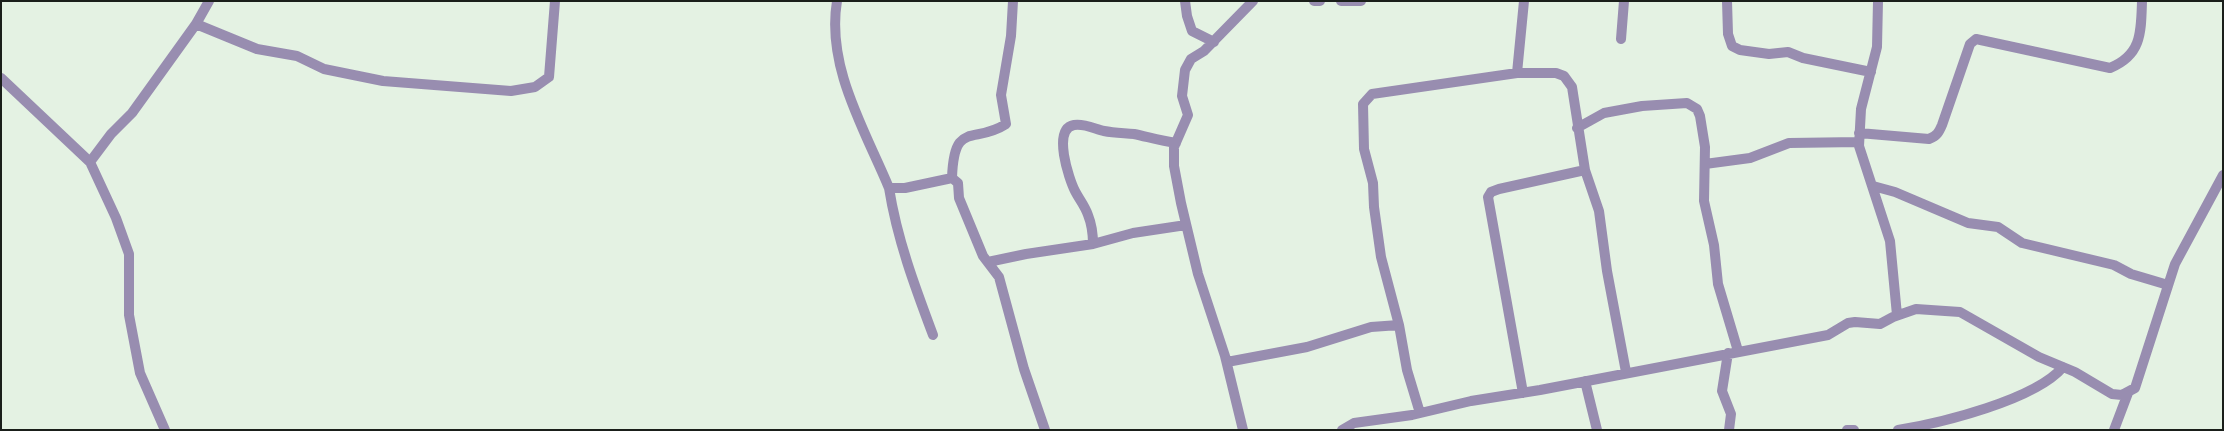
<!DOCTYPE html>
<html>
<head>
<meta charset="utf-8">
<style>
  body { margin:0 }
  #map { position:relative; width:2224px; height:431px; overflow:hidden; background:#e4f2e3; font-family:Bitter,serif }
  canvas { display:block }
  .frame { position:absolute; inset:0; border:2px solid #1a1f1a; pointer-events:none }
</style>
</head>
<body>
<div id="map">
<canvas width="2224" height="431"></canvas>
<div class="frame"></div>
</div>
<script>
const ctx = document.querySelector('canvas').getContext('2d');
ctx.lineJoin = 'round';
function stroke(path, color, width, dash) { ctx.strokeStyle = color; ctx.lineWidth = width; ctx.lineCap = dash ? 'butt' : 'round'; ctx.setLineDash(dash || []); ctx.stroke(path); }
stroke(new Path2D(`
  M 837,1 C 826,67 865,130 889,188 L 905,188 L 952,178 L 958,183 L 959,198 L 983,256 L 999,277 L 1024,369 L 1045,430
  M 1185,1 L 1187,16 L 1192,31 L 1214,42
  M 1314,1 L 1320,1
  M 1341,1 L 1361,1
  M 1727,1 L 1728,34 L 1732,46 L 1740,50 L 1769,54 L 1788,52 L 1803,58 L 1871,72
  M 1878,1 L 1877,47 L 1861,109 L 1859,146 L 1890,241 L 1897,315
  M 196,24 L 257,49 L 297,56 L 324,69 L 383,81 L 511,91 L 535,87 L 549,77 L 555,1
  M 1621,39 L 1624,1
  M 1517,73 L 1524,1
  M 1,78 L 90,162 L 116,218 L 129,254 L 129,315 L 140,373 L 165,430
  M 1577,128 L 1604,113 L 1642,106 L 1687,103 L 1697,109 L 1700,116 L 1705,147 L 1704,201 L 1714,245 L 1718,284 L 1738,351
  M 1859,133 L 1929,139 C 1937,136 1939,132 1942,125 L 1970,44 L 1976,39 L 2110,68 C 2142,55 2141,32 2142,1
  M 90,162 L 111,134 L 132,113 L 150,88 L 196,24 L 209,1
  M 1705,164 L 1750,158 L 1789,143 L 1859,142
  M 952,178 C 954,119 974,145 1006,124 L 1001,95 L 1011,36 L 1013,1
  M 1873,186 L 1895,192 L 1968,223 L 1998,227 L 2022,243 L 2114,265 L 2131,274 L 2168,285
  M 889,188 C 897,239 915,287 933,335
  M 1093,244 C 1093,234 1092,225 1088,215 C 1085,206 1079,199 1075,191 C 1069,179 1052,129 1074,125 C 1084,123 1095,129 1104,131 C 1114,133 1124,133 1134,134 C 1148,137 1161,141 1176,143
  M 988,262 L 1026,254 L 1093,244 L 1133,233 L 1186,225
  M 1728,353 L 1722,391 L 1731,414 L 1729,430
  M 1227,362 L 1307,347 L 1371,327 L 1399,325
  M 1585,381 L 1597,430
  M 1523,393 L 1488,197 L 1491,192 L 1499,189 L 1585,170 L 1599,211 L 1607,271 L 1626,372
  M 1420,413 L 1407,370 L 1399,325 L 1381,257 L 1374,207 L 1373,183 L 1364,149 L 1363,104 L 1372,94 L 1517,73 L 1556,73 L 1564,76 L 1572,87 L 1585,170
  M 1243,430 L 1225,356 L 1198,274 L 1181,203 L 1174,166 L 1174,147 L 1188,115 L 1182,96 L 1185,70 L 1191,59 L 1204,51 L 1253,1
  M 1342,430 L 1354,423 L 1412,415 L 1471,401 L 1540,390 L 1828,335 L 1848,323 L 1855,322 L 1880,324 L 1893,317 L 1916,309 L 1960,312 L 2039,357 L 2075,372 L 2112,394 L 2122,395 L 2135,388 L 2175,264 L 2223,175
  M 1847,430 L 1854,430
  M 1898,430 C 1941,423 2035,400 2063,367
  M 2114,430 L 2128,393`), '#988db0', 10);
</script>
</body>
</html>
